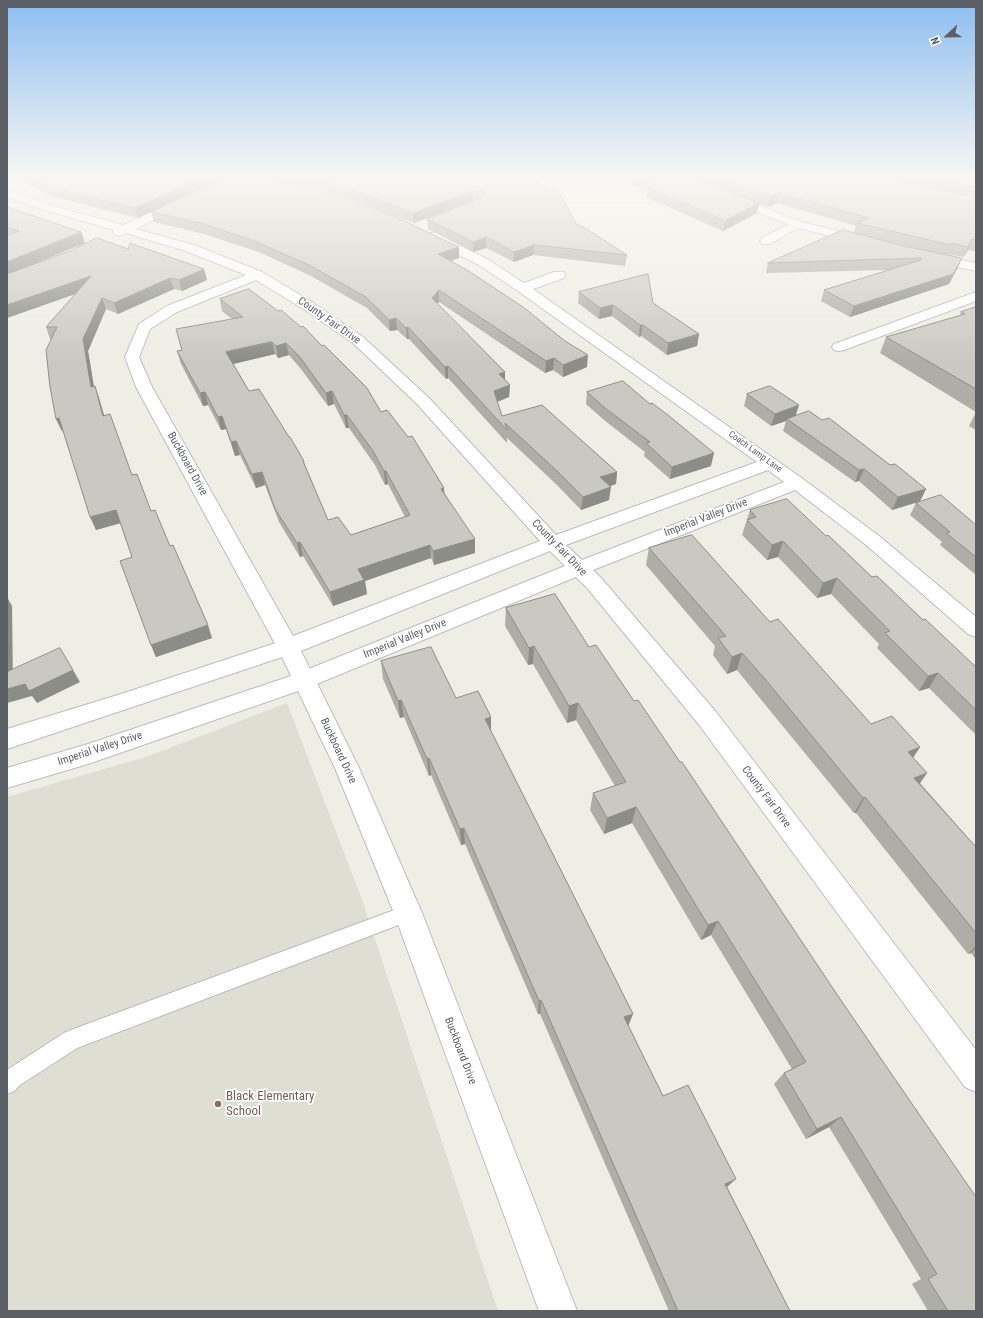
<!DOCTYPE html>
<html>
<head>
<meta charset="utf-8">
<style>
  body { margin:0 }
  #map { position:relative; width:983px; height:1318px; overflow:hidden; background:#efeee5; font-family:"Roboto Condensed",sans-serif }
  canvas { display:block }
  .frame { position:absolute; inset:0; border:8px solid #5c5f66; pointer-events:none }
  .north { position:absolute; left:927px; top:16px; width:40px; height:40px; -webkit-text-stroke:3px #fff; paint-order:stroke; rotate:248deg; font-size:11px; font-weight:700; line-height:16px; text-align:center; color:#5c5f66 }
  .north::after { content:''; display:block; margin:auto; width:14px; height:18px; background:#5c5f66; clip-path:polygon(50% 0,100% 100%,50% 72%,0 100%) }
</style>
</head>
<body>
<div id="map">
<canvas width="983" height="1318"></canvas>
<div class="frame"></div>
<div class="north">N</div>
</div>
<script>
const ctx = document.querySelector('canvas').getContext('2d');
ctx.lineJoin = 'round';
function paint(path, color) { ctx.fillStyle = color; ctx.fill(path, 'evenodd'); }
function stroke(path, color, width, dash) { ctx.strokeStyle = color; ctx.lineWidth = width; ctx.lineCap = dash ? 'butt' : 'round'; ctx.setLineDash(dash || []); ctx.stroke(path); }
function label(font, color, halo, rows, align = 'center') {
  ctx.font = font + ' "Roboto Condensed",sans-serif'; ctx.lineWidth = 3.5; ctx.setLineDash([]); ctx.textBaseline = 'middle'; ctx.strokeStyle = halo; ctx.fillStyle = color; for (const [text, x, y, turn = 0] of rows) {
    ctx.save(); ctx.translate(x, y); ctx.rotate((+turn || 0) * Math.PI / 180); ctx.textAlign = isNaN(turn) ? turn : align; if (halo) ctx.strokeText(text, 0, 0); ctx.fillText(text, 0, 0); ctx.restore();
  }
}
paint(new Path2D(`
  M 287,703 L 361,897 L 498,1311 L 7,1311 L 7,797 L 146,757 Z`), '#dfded3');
const lane = new Path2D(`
  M 408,905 L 414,907 L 417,913 L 414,919 L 77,1048 L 20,1085 L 14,1091 L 7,1094 L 7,1070 L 64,1033 L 71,1030 Z`);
const street = new Path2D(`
  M 227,177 L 240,177 L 239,179 L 135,229 L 194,245 L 262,272 L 312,302 L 363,337 L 429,398 L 556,535 L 757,462 L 518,291 L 479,265 L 427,239 L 425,236 L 427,233 L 435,233 L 487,259 L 524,283 L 554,272 L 564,272 L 565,275 L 564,278 L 533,289 L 803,479 L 879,536 L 976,617 L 976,637 L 968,634 L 865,544 L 795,490 L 593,570 L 602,579 L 716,712 L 976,1050 L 976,1092 L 965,1087 L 700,726 L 588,589 L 576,577 L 312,686 L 304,689 L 296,686 L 293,680 L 296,674 L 565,566 L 550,551 L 296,653 L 288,655 L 280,653 L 136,387 L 125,357 L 139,324 L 167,306 L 246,275 L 186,251 L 126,233 L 119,236 L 115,235 L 113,232 L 114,230 L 45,210 L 7,197 L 7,190 L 53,206 L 123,225 ZM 256,280 L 302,308 L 353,343 L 417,404 L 540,541 L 293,636 L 152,387 L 139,357 L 150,329 L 177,312 ZM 768,470 L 784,482 L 582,560 L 566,545 Z
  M 797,220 L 801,222 L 803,224 L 801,226 L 770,244 L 762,244 L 760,241 L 762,238 Z
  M 976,292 L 976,301 L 844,350 L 839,351 L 834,350 L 832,347 L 834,344 Z`);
const secondary = new Path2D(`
  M 678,177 L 691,177 L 712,187 L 801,222 L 866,238 L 868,241 L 866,244 L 862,245 L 793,226 L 704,191 L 679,179 Z
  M 931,254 L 976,263 L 976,271 L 927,261 L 925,258 L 927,255 Z
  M 288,639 L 296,641 L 299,647 L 359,768 L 422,913 L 577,1311 L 539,1311 L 394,913 L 335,768 L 298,691 L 88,764 L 7,788 L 7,768 L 88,744 L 291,676 L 282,657 L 7,749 L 7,729 L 121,694 Z`);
stroke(lane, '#b9bcc1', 2);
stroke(street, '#b9bcc1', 2);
stroke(secondary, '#babcc3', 2);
paint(lane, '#fff');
paint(street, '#fff');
paint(secondary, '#fff');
paint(new Path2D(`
  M 15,177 L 225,177 L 170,203 L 459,247 L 459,258 L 450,261 L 587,367 L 563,377 L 553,370 L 545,373 L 439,302 L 437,304 L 510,385 L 509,397 L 497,402 L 502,416 L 617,472 L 616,484 L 610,486 L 609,500 L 581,510 L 557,485 L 507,438 L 507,443 L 448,378 L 446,379 L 409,339 L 407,339 L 397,330 L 390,331 L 367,308 L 311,276 L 259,252 L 204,234 L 154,222 L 151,212 L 138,218 L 54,197 Z
  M 260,177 L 530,177 L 531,180 L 576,224 L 627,255 L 625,266 L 533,255 L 514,262 L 486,248 L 473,252 L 428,229 L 427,219 L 473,201 L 414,223 L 357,201 L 316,188 Z
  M 616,177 L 692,177 L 705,183 L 746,198 L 694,177 L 976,177 L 976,252 L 968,250 L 964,257 L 947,254 L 947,255 L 962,258 L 957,269 L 949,284 L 850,317 L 821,301 L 824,290 L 888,270 L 766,273 L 768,263 L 854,233 L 856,226 L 777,203 L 768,207 L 759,204 L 757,213 L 723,231 L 646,197 L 647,192 ZM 887,241 L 931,252 L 908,247 Z
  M 7,207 L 81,232 L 85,243 L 38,262 L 207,280 L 182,291 L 174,289 L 118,314 L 106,309 L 88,351 L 94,387 L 95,386 L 99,398 L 104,416 L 132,475 L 170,546 L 212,638 L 156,657 L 151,645 L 132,557 L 120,523 L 96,530 L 63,431 L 62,431 L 56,419 L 51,339 L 50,339 L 46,327 L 75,294 L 7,318 Z
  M 249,289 L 381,412 L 445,494 L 475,553 L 434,565 L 431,558 L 365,581 L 367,594 L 333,606 L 303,556 L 300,557 L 279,522 L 265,485 L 256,488 L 240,455 L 235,456 L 226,429 L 221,430 L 208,405 L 203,406 L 181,364 L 177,351 L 182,350 L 176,329 L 232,319 L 222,311 L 220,299 ZM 275,354 L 278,358 L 289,355 L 301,369 L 328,406 L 334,404 L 346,428 L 349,428 L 375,465 L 385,485 L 388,484 L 405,517 L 351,535 L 328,520 L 305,467 L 304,461 L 289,437 L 249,391 L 233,364 Z
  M 579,292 L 653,303 L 699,334 L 697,346 L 667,355 L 641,336 L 639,337 L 612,316 L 599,319 L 578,303 Z
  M 976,307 L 976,412 L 880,353 L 886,337 L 960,315 L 961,312 Z
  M 587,392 L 711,466 L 670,479 L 644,456 L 645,452 L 604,420 L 586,404 Z
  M 747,394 L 795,416 L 890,465 L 926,489 L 920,501 L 976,525 L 976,575 L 940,545 L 942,542 L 910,515 L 916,503 L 892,510 L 859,481 L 855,482 L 783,431 L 786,421 L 771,426 L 744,406 Z
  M 976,412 L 976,430 L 969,426 Z
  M 750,510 L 826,536 L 872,577 L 923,620 L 976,667 L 976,735 L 929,688 L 919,691 L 877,648 L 879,644 L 831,594 L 817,598 L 778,557 L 767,560 L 742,535 Z
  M 649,548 L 770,622 L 871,724 L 920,747 L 913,757 L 920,783 L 976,847 L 976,960 L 971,953 L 968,954 L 856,813 L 854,813 L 758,696 L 737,670 L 727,674 L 713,655 L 715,646 L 646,565 Z
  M 555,594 L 976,1311 L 928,1311 L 912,1284 L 921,1279 L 829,1127 L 806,1139 L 774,1084 L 784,1073 L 792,1069 L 711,935 L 701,940 L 632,823 L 604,834 L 590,810 L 593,793 L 615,786 L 576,720 L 567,723 L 533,664 L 528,665 L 505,626 L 506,608 Z
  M 381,661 L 456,698 L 491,733 L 633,1014 L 628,1026 L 663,1096 L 727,1187 L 790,1311 L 669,1311 L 540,1014 L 538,1014 L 465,844 L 461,845 L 431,775 L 429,776 L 404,717 L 400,718 L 383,679 Z`), '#aeada6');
paint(new Path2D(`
  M 202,177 L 225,177 L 138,218 L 135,208 Z
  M 473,191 L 473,201 L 414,223 L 413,213 Z
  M 779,193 L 777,203 L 768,207 L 770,197 Z
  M 759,203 L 757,213 L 723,231 L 725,221 Z
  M 81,232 L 85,243 L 7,275 L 7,262 Z
  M 486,237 L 486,248 L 473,252 L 473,242 Z
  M 972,239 L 968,250 L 964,257 L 968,247 Z
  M 534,245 L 533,255 L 514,262 L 514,252 Z
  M 459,247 L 459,258 L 439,265 L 438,254 Z
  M 962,258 L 957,269 L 949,284 L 850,317 L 854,306 Z
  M 204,269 L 207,280 L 182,291 L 179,280 Z
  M 91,276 L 95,287 L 7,318 L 7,305 Z
  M 170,278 L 174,289 L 118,314 L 114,303 Z
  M 439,290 L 439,302 L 432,310 L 432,298 Z
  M 102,298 L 106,309 L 88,351 L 96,399 L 91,387 L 83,339 Z
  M 613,305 L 612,316 L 599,319 L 600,308 Z
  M 396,318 L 397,330 L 390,331 L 389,320 Z
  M 640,325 L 643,325 L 641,336 L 639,337 Z
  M 408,327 L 409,339 L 407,339 L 406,328 Z
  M 699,334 L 697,346 L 667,355 L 668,343 Z
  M 272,342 L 275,354 L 229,365 L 226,352 Z
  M 286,343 L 289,355 L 278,358 L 276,346 Z
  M 588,355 L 587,367 L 563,377 L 563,365 Z
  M 554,358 L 553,370 L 545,373 L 546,361 Z
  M 448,366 L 448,378 L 446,379 L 445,367 Z
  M 505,372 L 505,384 L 499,374 Z
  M 510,385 L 509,397 L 494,403 L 494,391 Z
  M 95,386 L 99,398 L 108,428 L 103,416 Z
  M 332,391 L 334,404 L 328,406 L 326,393 Z
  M 205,392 L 208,405 L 203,406 L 200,393 Z
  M 799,405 L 795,418 L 787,419 L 786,421 L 771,426 L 775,414 Z
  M 344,415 L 347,415 L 349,428 L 346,428 Z
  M 222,416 L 226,429 L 221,430 L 218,417 Z
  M 59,418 L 64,430 L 62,431 L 56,419 Z
  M 236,441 L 240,455 L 235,456 L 231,442 Z
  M 714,453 L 711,466 L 670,479 L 672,467 Z
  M 864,469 L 859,481 L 855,482 L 859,470 Z
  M 384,471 L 386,471 L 388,484 L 385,485 Z
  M 262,472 L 265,485 L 256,488 L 252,474 Z
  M 617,472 L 616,484 L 599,490 L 600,477 Z
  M 611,487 L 609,500 L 581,510 L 583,497 Z
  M 444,488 L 445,502 L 441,489 Z
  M 926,489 L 920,501 L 892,510 L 898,497 Z
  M 116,510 L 121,523 L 96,530 L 90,517 Z
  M 475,539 L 475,553 L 434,565 L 433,551 Z
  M 783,541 L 778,557 L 767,560 L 772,545 Z
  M 300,542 L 303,556 L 300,557 L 297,543 Z
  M 430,545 L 431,558 L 365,581 L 367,594 L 333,606 L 330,592 L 358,569 Z
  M 837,578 L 831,594 L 817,598 L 823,583 Z
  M 7,597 L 12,606 L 13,685 L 7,675 Z
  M 208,625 L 212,638 L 156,657 L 151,645 Z
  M 534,646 L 533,664 L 528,665 L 529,648 Z
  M 742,653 L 737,670 L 727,674 L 732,657 Z
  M 73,670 L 80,682 L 37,703 L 32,696 L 7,703 L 7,689 Z
  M 938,673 L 929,688 L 919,691 L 928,676 Z
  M 401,700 L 404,717 L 400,718 L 398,701 Z
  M 578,703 L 576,720 L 567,723 L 569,706 Z
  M 491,717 L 491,735 L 485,719 Z
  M 920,747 L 909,764 L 908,752 Z
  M 429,758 L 431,775 L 429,776 L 427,759 Z
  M 927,773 L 916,789 L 914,778 Z
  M 865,797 L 856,813 L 854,813 L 863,798 Z
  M 636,807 L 632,823 L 604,834 L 607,818 Z
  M 464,828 L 465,844 L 461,845 L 460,829 Z
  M 718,921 L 711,935 L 701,940 L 708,925 Z
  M 976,946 L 976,948 L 971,953 L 968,954 Z
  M 541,1000 L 540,1014 L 538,1014 L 539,1001 Z
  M 633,1014 L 628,1026 L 624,1017 Z
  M 841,1117 L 829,1127 L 806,1139 L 817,1129 Z
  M 736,1179 L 727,1187 L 717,1193 L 725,1184 Z`), '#8d8d87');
const building = new Path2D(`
  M 30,177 L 202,177 L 135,208 L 50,188 Z
  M 226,177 L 259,177 L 295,184 L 352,200 L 396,217 L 459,247 L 438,254 L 467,270 L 523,307 L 565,341 L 588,355 L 563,365 L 554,358 L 546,361 L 439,290 L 432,298 L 505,372 L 499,374 L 510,385 L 494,391 L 502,416 L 542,405 L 617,472 L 600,477 L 611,487 L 583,497 L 558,472 L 505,423 L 507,430 L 448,366 L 445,367 L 408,327 L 406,328 L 396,318 L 389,320 L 366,297 L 309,265 L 257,242 L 201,223 L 151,212 Z
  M 305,177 L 531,177 L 528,178 L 559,192 L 576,224 L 585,228 L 627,255 L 534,245 L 514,252 L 486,237 L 473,242 L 427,219 L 482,197 L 485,194 L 482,191 L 473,191 L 413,213 L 356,191 L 314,179 Z
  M 636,177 L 692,177 L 705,183 L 759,203 L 725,221 L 647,187 L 654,185 Z
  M 719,177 L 886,177 L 946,191 L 976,196 L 976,240 L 972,239 L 968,247 L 951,243 L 951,245 L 857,223 L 869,218 L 779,193 L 770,197 Z
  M 929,177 L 976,177 L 976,187 Z
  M 7,207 L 81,232 L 7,262 L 7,236 L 19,231 L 7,227 Z
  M 843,230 L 908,247 L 962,258 L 953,274 L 854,306 L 824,290 L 921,260 L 921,258 L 768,263 Z
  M 97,238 L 128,249 L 130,243 L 204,269 L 179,280 L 170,278 L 114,303 L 102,298 L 83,339 L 91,387 L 95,386 L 103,416 L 110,414 L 132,475 L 137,474 L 151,511 L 155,510 L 170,546 L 173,545 L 208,625 L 151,645 L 120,561 L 132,557 L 116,510 L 90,517 L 59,418 L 56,419 L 50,387 L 46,350 L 57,327 L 46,327 L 91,276 L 7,305 L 7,274 L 70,251 Z
  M 648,274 L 653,303 L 699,334 L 668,343 L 643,325 L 640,325 L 613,305 L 600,308 L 579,292 Z
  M 249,289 L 278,311 L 281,310 L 301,327 L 303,326 L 322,346 L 324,345 L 367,388 L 381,412 L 387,410 L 408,437 L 412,436 L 444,488 L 441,489 L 475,539 L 433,551 L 430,545 L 358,569 L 364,580 L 330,592 L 300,542 L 297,543 L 275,509 L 262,472 L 252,474 L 236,441 L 231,442 L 222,416 L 218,417 L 205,392 L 200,393 L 177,351 L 182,350 L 176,329 L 243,317 L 220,299 ZM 272,342 L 276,346 L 286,343 L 299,356 L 326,393 L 332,391 L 344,415 L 347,415 L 373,451 L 384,471 L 386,471 L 410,515 L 351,535 L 338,517 L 328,520 L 303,461 L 304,461 L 290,437 L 289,437 L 259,389 L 249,391 L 226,352 Z
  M 976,307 L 976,389 L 886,337 L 965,314 L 961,312 Z
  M 623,381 L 650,404 L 652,403 L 668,415 L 714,453 L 672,467 L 646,443 L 650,442 L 605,408 L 587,392 Z
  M 770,386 L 799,405 L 775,414 L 747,394 Z
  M 809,411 L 822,420 L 829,418 L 890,465 L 895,464 L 926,489 L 898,497 L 864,469 L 859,470 L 787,419 Z
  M 941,495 L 976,525 L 976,557 L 946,533 L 950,532 L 916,503 Z
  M 787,499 L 826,536 L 828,535 L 872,577 L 877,576 L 923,620 L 925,619 L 976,667 L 976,710 L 938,673 L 928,676 L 885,633 L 890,631 L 837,578 L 823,583 L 783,541 L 772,545 L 747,520 L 756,517 L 750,510 Z
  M 692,535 L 770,622 L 778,619 L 871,724 L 892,716 L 920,747 L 908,752 L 927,773 L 914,778 L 976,847 L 976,933 L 865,797 L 863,798 L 765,679 L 742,653 L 732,657 L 718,638 L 726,636 L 649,548 Z
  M 555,594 L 589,647 L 596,645 L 634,701 L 638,700 L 680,762 L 682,762 L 840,999 L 976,1197 L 976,1311 L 948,1311 L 928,1279 L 937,1274 L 841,1117 L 817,1129 L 784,1073 L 806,1062 L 718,921 L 708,925 L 636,807 L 607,818 L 593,793 L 626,782 L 578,703 L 569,706 L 534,646 L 529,648 L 506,608 Z
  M 431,647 L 456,698 L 478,691 L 491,717 L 485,719 L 633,1014 L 624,1017 L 663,1096 L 688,1085 L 736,1179 L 725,1184 L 790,1311 L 678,1311 L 541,1000 L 539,1001 L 464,828 L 460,829 L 429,758 L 427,759 L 401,700 L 398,701 L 381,661 Z
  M 60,648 L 73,670 L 29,691 L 25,684 L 7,689 L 7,672 Z`);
paint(building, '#cac9c1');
stroke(building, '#8d8d87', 1);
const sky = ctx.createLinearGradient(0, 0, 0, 361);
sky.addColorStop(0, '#8dbef1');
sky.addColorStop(0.49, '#f8f7f3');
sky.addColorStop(1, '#f8f7f300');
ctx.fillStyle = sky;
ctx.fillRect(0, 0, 983, 361);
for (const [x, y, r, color] of [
  [218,1104,4,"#8d6e63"]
]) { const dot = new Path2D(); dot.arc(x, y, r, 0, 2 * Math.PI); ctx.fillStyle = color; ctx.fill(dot); stroke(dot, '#fff', 1.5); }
label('9px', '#5c5f66', '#fff', [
  ["Coach Lamp Lane",755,452,36]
]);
label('11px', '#5c5f66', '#fff', [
  ["County Fair Drive",329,321,35],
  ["Buckboard Drive",187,464,61],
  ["Imperial Valley Drive",706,518,-21],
  ["County Fair Drive",559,548,46],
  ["Imperial Valley Drive",405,639,-22],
  ["Imperial Valley Drive",100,749,-18],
  ["Buckboard Drive",338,751,65],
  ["County Fair Drive",766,797,53],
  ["Buckboard Drive",460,1051,69]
]);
label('13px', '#785e54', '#fff', [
  ["Black Elementary",226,1097],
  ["School",226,1112]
], 'left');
</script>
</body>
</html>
